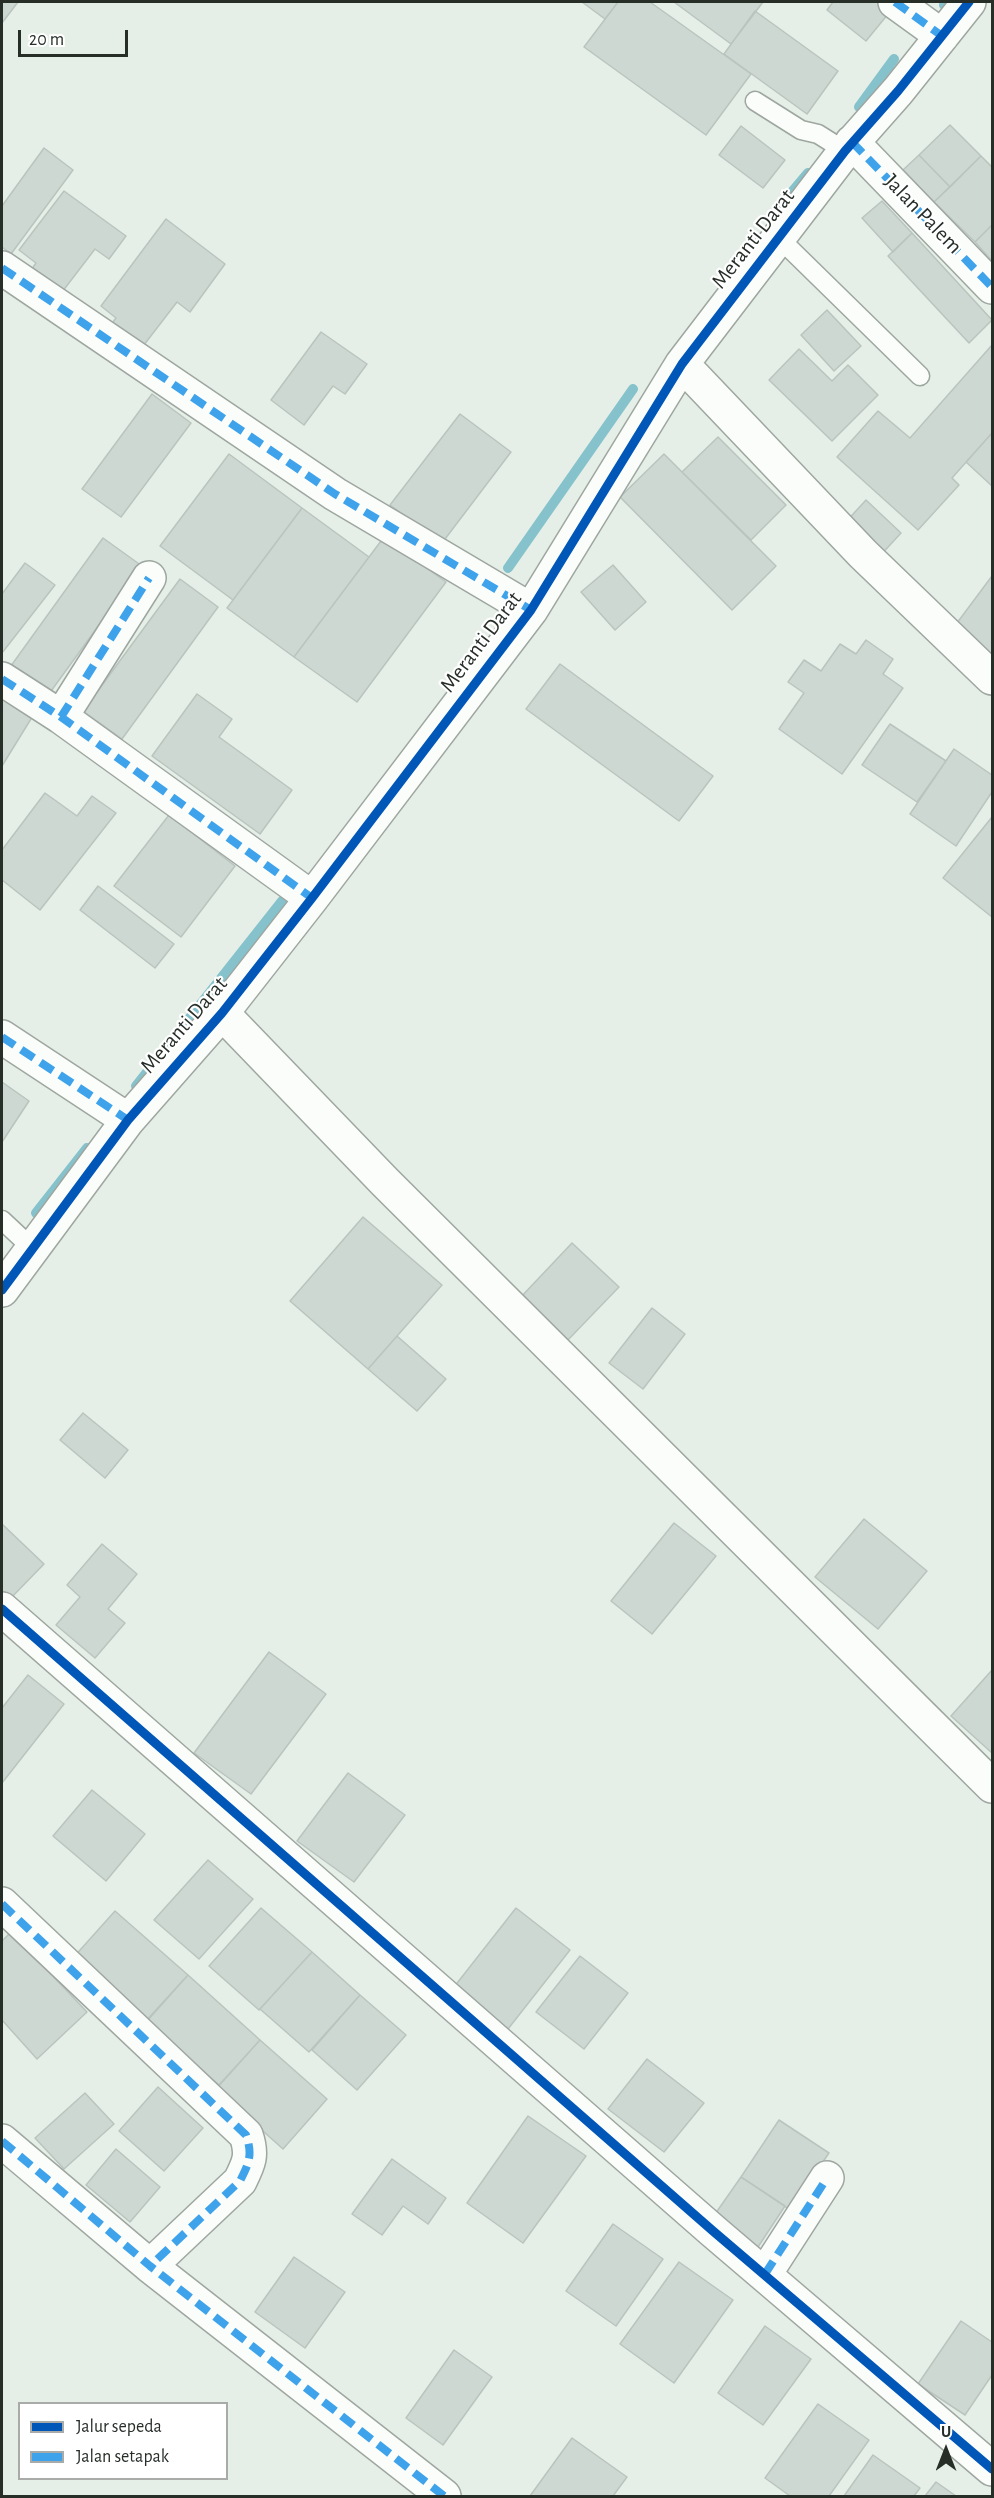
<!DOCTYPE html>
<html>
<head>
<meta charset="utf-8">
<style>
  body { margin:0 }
  #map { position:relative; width:994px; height:2498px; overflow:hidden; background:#e5efe7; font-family:"Alegreya Sans",sans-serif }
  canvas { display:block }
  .frame { position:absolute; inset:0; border:3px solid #272e28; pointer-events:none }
  .legend { position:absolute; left:18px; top:2402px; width:210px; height:78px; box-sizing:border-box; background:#fff; border:2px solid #a9aba9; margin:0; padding:8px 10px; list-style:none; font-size:18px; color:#272e28 }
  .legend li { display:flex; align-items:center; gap:12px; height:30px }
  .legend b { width:30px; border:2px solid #a9aba9 }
  .north { position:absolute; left:916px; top:2420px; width:60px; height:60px; -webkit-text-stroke:4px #fff; paint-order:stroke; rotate:0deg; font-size:16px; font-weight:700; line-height:24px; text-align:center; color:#272e28 }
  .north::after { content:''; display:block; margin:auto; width:21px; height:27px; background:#272e28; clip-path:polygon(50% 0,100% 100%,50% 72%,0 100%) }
  .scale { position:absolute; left:18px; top:30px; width:110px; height:27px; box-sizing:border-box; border:3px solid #272e28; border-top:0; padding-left:8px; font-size:18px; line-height:21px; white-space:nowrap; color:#272e28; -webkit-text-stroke:4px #fff; paint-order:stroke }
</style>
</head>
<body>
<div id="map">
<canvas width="994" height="2498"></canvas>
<div class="frame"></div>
<ul class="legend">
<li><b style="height:8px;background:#0057b8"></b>Jalur sepeda</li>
<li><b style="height:8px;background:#3ea3eb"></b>Jalan setapak</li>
</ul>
<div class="north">U</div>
<div class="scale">20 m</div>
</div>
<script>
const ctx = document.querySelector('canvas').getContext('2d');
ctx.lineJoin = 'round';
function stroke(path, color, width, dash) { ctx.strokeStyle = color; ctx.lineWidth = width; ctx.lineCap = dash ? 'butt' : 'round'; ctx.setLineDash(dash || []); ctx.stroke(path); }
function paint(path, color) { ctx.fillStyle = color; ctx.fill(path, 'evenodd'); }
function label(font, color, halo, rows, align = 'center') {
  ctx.font = font + ' "Alegreya Sans",sans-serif'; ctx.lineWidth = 4.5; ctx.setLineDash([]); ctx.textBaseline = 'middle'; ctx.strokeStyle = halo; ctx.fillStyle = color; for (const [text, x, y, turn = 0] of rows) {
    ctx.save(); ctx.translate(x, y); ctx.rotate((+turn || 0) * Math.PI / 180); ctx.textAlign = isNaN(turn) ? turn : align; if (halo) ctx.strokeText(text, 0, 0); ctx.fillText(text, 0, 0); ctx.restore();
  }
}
stroke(new Path2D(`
  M 944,5 L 946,2
  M 859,107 L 894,59
  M 770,218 L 808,173
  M 508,568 L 633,389
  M 136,1086 L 282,901
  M 36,1213 L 87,1148`), '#86c2cc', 10);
const building = new Path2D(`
  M 2,2 L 18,2 L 2,23 Z
  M 582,2 L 618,2 L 605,19 Z
  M 618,2 L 650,2 L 751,74 L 706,135 L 584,47 Z
  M 674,2 L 763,2 L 731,44 Z
  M 833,2 L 884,2 L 893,8 L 866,41 L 827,10 Z
  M 755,11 L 838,71 L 807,114 L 724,54 Z
  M 950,125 L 981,156 L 950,187 L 919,155 Z
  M 741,126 L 785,160 L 763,188 L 719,155 Z
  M 44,148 L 73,170 L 11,254 L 2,247 L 2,206 Z
  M 919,155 L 950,187 L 934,202 L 903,170 Z
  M 981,156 L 992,167 L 992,225 L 975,242 L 934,202 Z
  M 64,191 L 126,236 L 109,259 L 95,249 L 59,296 L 29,273 L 36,263 L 19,250 Z
  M 882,201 L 912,233 L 893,252 L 862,218 Z
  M 166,219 L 225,264 L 190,312 L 177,302 L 137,354 L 106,331 L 116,318 L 101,306 Z
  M 992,225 L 992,261 L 975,242 Z
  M 912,233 L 992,320 L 969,343 L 888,256 Z
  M 827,310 L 861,346 L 834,371 L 801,335 Z
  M 321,332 L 367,364 L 345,394 L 333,386 L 304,425 L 271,400 Z
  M 992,345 L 992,433 L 952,478 L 959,485 L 918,530 L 837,457 L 878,411 L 910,438 Z
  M 799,349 L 832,381 L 848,365 L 878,395 L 832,441 L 769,380 Z
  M 152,394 L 191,423 L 121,517 L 82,489 Z
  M 460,414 L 511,452 L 442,543 L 390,505 Z
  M 992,433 L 992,486 L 966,462 Z
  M 718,437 L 786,505 L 751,540 L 682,472 Z
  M 229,454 L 302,508 L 233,600 L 160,546 Z
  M 664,454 L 776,566 L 732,610 L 620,497 Z
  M 866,500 L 901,533 L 878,558 L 843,525 Z
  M 302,508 L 369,557 L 294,657 L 227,608 Z
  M 384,537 L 446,582 L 357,702 L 294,657 Z
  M 103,538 L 142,566 L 46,698 L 8,670 Z
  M 25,563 L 55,585 L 2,653 L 2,594 Z
  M 613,565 L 646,602 L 615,630 L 581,592 Z
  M 992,576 L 992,663 L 951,631 Z
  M 180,579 L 218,607 L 122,739 L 83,711 Z
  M 866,640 L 893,659 L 883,674 L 903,688 L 842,774 L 779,729 L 804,693 L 788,682 L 804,660 L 821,671 L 840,644 L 856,654 Z
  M 560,664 L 713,776 L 679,821 L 526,709 Z
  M 2,694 L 34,714 L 2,766 Z
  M 197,694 L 232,719 L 219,737 L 292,790 L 260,834 L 152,756 Z
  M 890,724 L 946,761 L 917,802 L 862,765 Z
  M 954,749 L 992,775 L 992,792 L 956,846 L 910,814 Z
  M 45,793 L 77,816 L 92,796 L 116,813 L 40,910 L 2,880 L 2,850 Z
  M 169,815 L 235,866 L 181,937 L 114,886 Z
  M 992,817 L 992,917 L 943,878 Z
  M 98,886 L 174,944 L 155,968 L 80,910 Z
  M 2,1082 L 29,1101 L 2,1142 Z
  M 363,1217 L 442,1285 L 368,1369 L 290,1301 Z
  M 572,1243 L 619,1287 L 565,1343 L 519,1299 Z
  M 652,1308 L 685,1334 L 643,1389 L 609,1363 Z
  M 397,1336 L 446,1379 L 417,1411 L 368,1369 Z
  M 83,1413 L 128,1450 L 105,1478 L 60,1440 Z
  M 864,1519 L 927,1571 L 878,1629 L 815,1577 Z
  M 674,1523 L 716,1556 L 652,1634 L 611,1601 Z
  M 2,1524 L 44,1564 L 8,1601 L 2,1595 Z
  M 102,1544 L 137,1574 L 108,1609 L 125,1623 L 95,1658 L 56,1625 L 80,1597 L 67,1585 Z
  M 269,1652 L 326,1694 L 251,1794 L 194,1753 Z
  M 992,1670 L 992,1753 L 951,1716 Z
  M 28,1675 L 64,1704 L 2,1783 L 2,1708 Z
  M 348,1773 L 405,1815 L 354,1882 L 297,1841 Z
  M 92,1790 L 145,1834 L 106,1881 L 53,1836 Z
  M 208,1860 L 253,1899 L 199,1959 L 154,1920 Z
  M 261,1908 L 312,1952 L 259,2010 L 209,1966 Z
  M 516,1908 L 570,1950 L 508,2029 L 454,1987 Z
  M 115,1911 L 188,1975 L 144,2023 L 72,1959 Z
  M 11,1932 L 87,2012 L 37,2059 L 2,2020 L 2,1941 Z
  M 312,1952 L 360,1995 L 309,2052 L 260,2009 Z
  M 580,1956 L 628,1993 L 584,2049 L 536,2012 Z
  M 188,1975 L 260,2040 L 219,2085 L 147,2021 Z
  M 360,1995 L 406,2035 L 357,2090 L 312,2050 Z
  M 260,2040 L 327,2099 L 283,2149 L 216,2089 Z
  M 647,2059 L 704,2103 L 664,2152 L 608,2109 Z
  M 158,2087 L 203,2128 L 164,2171 L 119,2131 Z
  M 85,2093 L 114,2124 L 64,2169 L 35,2138 Z
  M 528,2116 L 586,2156 L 523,2243 L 467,2203 Z
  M 779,2120 L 829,2153 L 790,2210 L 741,2177 Z
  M 116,2149 L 160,2187 L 130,2222 L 86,2185 Z
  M 392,2159 L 446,2198 L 428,2224 L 403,2206 L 382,2235 L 352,2214 Z
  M 741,2177 L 785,2206 L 758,2247 L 713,2217 Z
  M 613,2224 L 663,2259 L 616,2326 L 566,2291 Z
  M 294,2257 L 345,2292 L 305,2348 L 255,2312 Z
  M 679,2262 L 733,2300 L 674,2383 L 620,2344 Z
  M 961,2321 L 992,2342 L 992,2375 L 965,2415 L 918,2384 Z
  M 765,2326 L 811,2359 L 763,2425 L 718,2393 Z
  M 454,2350 L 492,2377 L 443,2445 L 406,2418 Z
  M 818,2404 L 869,2440 L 829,2496 L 790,2496 L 765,2478 Z
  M 572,2438 L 627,2477 L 613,2496 L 530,2496 Z
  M 873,2455 L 920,2488 L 914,2496 L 844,2496 Z
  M 936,2482 L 956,2496 L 925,2496 Z`);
paint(building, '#ced8d3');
stroke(building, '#bac4bf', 1.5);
const lane = new Path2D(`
  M 755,101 L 801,130 L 818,134 L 845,151
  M 779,238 L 920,376
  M 2,1220 L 33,1249`);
const street = new Path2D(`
  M 895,2 L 942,36
  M 852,142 L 992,287
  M 2,268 L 335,494 L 531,610
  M 682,364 L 863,554 L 992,678
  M 2,679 L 61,717 L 312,898
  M 61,717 L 149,578
  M 222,1013 L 385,1182 L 992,1786
  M 2,1037 L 128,1120
  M 2,1290 L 128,1120 L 222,1013 L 312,898 L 531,610 L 682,364 L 845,151 L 898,91 L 969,2
  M 2,1609 L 713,2231 L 992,2469
  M 2,1904 L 246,2135 C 253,2155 249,2163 240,2181 L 150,2266
  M 2,2141 L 150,2266 L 444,2496
  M 765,2274 L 827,2178`);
stroke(lane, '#9ea6a0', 21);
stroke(street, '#9ea6a0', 36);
stroke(lane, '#fbfdfb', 18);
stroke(street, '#fbfdfb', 33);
stroke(new Path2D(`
  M 895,2 L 942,36
  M 852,142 L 992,287
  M 2,268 L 335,494 L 531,610
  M 2,679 L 61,717 L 312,898
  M 61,717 L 149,578
  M 2,1037 L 128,1120
  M 2,1904 L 246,2135 C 253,2155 249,2163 240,2181 L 150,2266
  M 2,2141 L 150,2266 L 444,2496
  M 765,2274 L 827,2178`), '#3ea3eb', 8, [15, 8]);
stroke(new Path2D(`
  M 2,1290 L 128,1120 L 222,1013 L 312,898 L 531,610 L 682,364 L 845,151 L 898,91 L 969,2
  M 2,1609 L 713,2231 L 992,2469`), '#0057b8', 9);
label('22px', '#272e28', '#fff', [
  ["Jalan Palem",923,214,46],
  ["Meranti Darat",753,239,-52],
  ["Meranti Darat",481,642,-53],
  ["Meranti Darat",184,1025,-49]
]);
</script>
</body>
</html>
